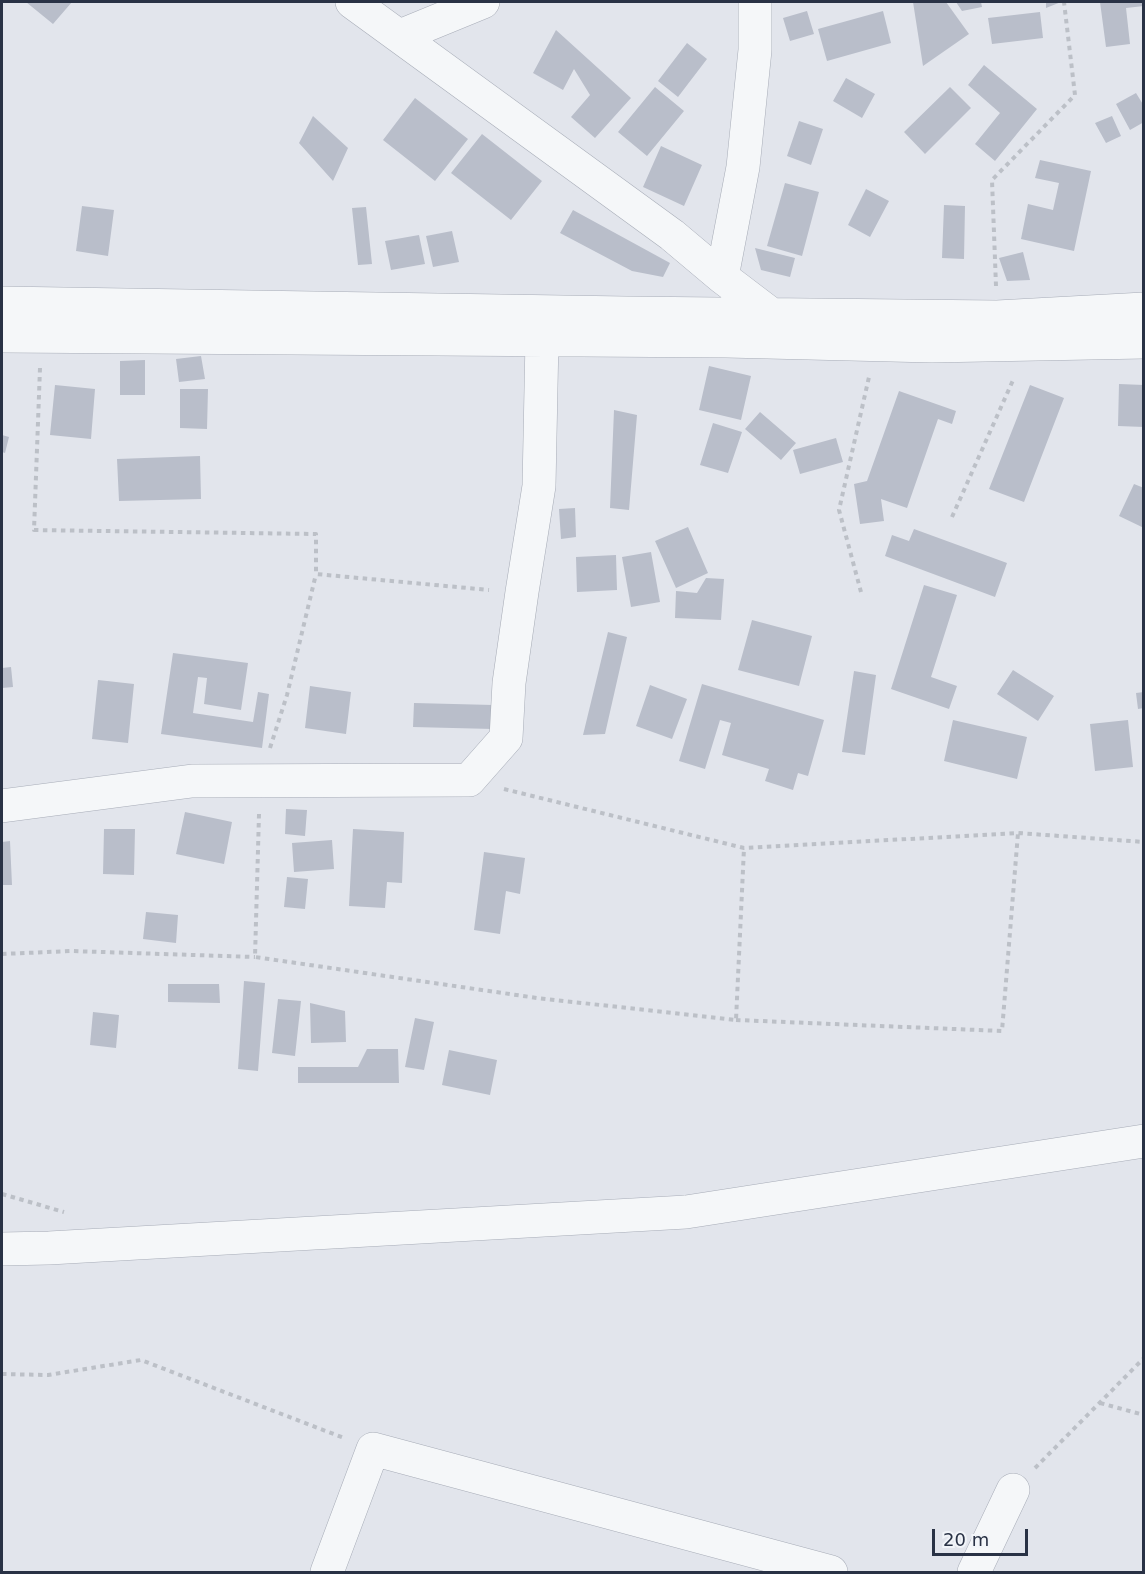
<!DOCTYPE html>
<html>
<head>
<meta charset="utf-8">
<style>
  body { margin:0 }
  #map { position:relative; width:1145px; height:1574px; overflow:hidden; background:#e2e5ec; font-family:"DejaVu Sans",sans-serif }
  canvas { display:block }
  .frame { position:absolute; inset:0; border:3px solid #293245; pointer-events:none }
  .scale { position:absolute; left:932px; top:1529px; width:96px; height:27px; box-sizing:border-box; border:3px solid #293245; border-top:0; padding-left:8px; font-size:18px; line-height:21px; white-space:nowrap; color:#293245; -webkit-text-stroke:4px #f2f5f9; paint-order:stroke }
</style>
</head>
<body>
<div id="map">
<canvas width="1145" height="1574"></canvas>
<div class="frame"></div>
<div class="scale">20 m</div>
</div>
<script>
const ctx = document.querySelector('canvas').getContext('2d');
ctx.lineJoin = 'round';
function paint(path, color) { ctx.fillStyle = color; ctx.fill(path, 'evenodd'); }
function stroke(path, color, width, dash) { ctx.strokeStyle = color; ctx.lineWidth = width; ctx.lineCap = dash ? 'butt' : 'round'; ctx.setLineDash(dash || []); ctx.stroke(path); }
paint(new Path2D(`
  M 26,2 L 72,2 L 53,24 Z
  M 913,2 L 946,2 L 969,34 L 923,66 Z
  M 956,2 L 981,2 L 982,7 L 962,11 Z
  M 1046,2 L 1061,2 L 1046,8 Z
  M 1100,2 L 1144,2 L 1144,6 L 1126,8 L 1130,44 L 1106,47 Z
  M 807,11 L 814,34 L 790,41 L 783,18 Z
  M 883,11 L 891,43 L 827,61 L 818,29 Z
  M 1040,12 L 1043,38 L 992,44 L 988,18 Z
  M 556,30 L 631,98 L 595,138 L 571,117 L 590,95 L 574,69 L 563,90 L 533,73 Z
  M 687,43 L 707,59 L 678,97 L 658,81 Z
  M 984,65 L 1037,109 L 995,161 L 975,144 L 1000,113 L 968,85 Z
  M 846,78 L 875,94 L 862,118 L 833,101 Z
  M 655,87 L 684,111 L 647,156 L 618,132 Z
  M 950,87 L 971,108 L 925,154 L 904,132 Z
  M 1136,93 L 1144,106 L 1144,122 L 1130,130 L 1116,104 Z
  M 415,98 L 468,139 L 435,181 L 383,140 Z
  M 313,116 L 348,148 L 333,181 L 299,143 Z
  M 1112,116 L 1121,136 L 1106,143 L 1095,123 Z
  M 799,121 L 823,129 L 811,165 L 787,156 Z
  M 482,134 L 542,181 L 511,220 L 451,173 Z
  M 661,146 L 702,165 L 684,206 L 643,187 Z
  M 1040,160 L 1091,171 L 1074,251 L 1021,239 L 1028,204 L 1053,210 L 1059,183 L 1035,178 Z
  M 785,183 L 819,192 L 802,256 L 767,246 Z
  M 866,189 L 889,201 L 870,237 L 848,225 Z
  M 944,205 L 965,206 L 964,259 L 942,258 Z
  M 82,206 L 114,210 L 108,256 L 76,251 Z
  M 366,207 L 372,264 L 358,265 L 352,208 Z
  M 573,210 L 670,263 L 663,277 L 632,271 L 560,233 Z
  M 452,231 L 459,262 L 433,267 L 426,236 Z
  M 419,235 L 425,264 L 391,270 L 385,241 Z
  M 755,248 L 795,258 L 790,277 L 761,270 Z
  M 1023,252 L 1030,280 L 1007,281 L 999,258 Z
  M 201,356 L 205,379 L 179,382 L 176,359 Z
  M 145,360 L 145,395 L 120,395 L 120,361 Z
  M 709,366 L 751,376 L 741,420 L 699,410 Z
  M 1119,384 L 1144,385 L 1144,427 L 1118,426 Z
  M 55,385 L 95,389 L 91,439 L 50,435 Z
  M 1030,385 L 1064,398 L 1024,502 L 989,489 Z
  M 180,389 L 208,389 L 207,429 L 180,428 Z
  M 899,391 L 956,411 L 952,424 L 938,419 L 907,508 L 881,499 L 884,521 L 860,524 L 854,484 L 867,481 Z
  M 614,410 L 637,415 L 629,510 L 610,508 Z
  M 760,412 L 796,443 L 781,460 L 745,429 Z
  M 713,423 L 742,432 L 728,473 L 700,465 Z
  M 2,435 L 9,437 L 5,453 L 2,452 Z
  M 836,438 L 843,462 L 800,474 L 793,450 Z
  M 200,456 L 201,499 L 119,501 L 117,459 Z
  M 1134,484 L 1144,488 L 1144,528 L 1119,516 Z
  M 575,508 L 576,537 L 561,539 L 559,509 Z
  M 688,527 L 708,573 L 676,588 L 655,541 Z
  M 914,529 L 1007,563 L 995,597 L 885,556 L 892,535 L 909,541 Z
  M 651,552 L 660,602 L 631,607 L 622,557 Z
  M 616,555 L 617,590 L 577,592 L 576,557 Z
  M 706,578 L 724,579 L 721,620 L 675,618 L 676,591 L 697,593 Z
  M 924,585 L 957,595 L 931,677 L 957,686 L 949,709 L 891,689 Z
  M 752,620 L 812,636 L 799,686 L 738,670 Z
  M 608,632 L 627,637 L 605,734 L 583,735 Z
  M 173,653 L 248,663 L 241,710 L 204,704 L 207,678 L 198,677 L 193,713 L 253,722 L 258,692 L 269,694 L 262,748 L 161,734 Z
  M 11,667 L 13,687 L 2,688 L 2,668 Z
  M 1013,670 L 1054,696 L 1038,721 L 997,694 Z
  M 854,671 L 876,675 L 865,755 L 842,752 Z
  M 98,680 L 134,684 L 128,743 L 92,739 Z
  M 702,684 L 824,720 L 808,776 L 798,773 L 793,790 L 765,781 L 769,769 L 722,755 L 731,723 L 720,720 L 705,769 L 679,761 Z
  M 650,685 L 687,699 L 672,739 L 636,726 Z
  M 310,686 L 351,692 L 346,734 L 305,728 Z
  M 1144,692 L 1144,708 L 1138,709 L 1136,693 Z
  M 414,703 L 493,705 L 493,729 L 413,727 Z
  M 953,720 L 1027,737 L 1017,779 L 944,761 Z
  M 1128,720 L 1133,767 L 1095,771 L 1090,724 Z
  M 286,809 L 307,810 L 305,836 L 285,834 Z
  M 185,812 L 232,822 L 224,864 L 176,854 Z
  M 104,829 L 135,829 L 134,875 L 103,874 Z
  M 353,829 L 404,832 L 402,883 L 387,882 L 385,908 L 349,906 Z
  M 332,840 L 334,869 L 294,872 L 292,843 Z
  M 10,841 L 12,885 L 2,885 L 2,842 Z
  M 484,852 L 525,858 L 520,894 L 506,891 L 500,934 L 474,930 Z
  M 287,877 L 308,879 L 305,909 L 284,907 Z
  M 146,912 L 178,915 L 176,943 L 143,939 Z
  M 244,981 L 265,983 L 258,1071 L 238,1069 Z
  M 168,984 L 219,984 L 220,1003 L 168,1002 Z
  M 278,999 L 301,1001 L 295,1056 L 272,1053 Z
  M 310,1003 L 345,1011 L 346,1042 L 311,1043 Z
  M 93,1012 L 119,1015 L 116,1048 L 90,1045 Z
  M 415,1018 L 434,1022 L 424,1070 L 405,1067 Z
  M 367,1049 L 398,1049 L 399,1083 L 298,1083 L 298,1067 L 358,1067 Z
  M 449,1050 L 497,1060 L 490,1095 L 442,1085 Z`), '#b9beca');
const minor = new Path2D(`
  M 352,2 L 672,235 L 722,277 L 772,315
  M 400,36 L 483,2
  M 722,277 L 743,167 L 755,50 L 755,2
  M 2,303 L 626,313 L 997,317 L 1144,309
  M 2,336 L 726,341 L 932,346 L 1144,342
  M 2,806 L 192,781 L 469,780 L 506,738 L 509,683 L 522,592 L 539,486 L 542,339
  M 2,1249 L 49,1248 L 686,1212 L 1144,1141
  M 327,1572 L 373,1449 L 831,1572
  M 974,1572 L 1013,1490`);
stroke(minor, '#a7acb7', 34);
stroke(new Path2D(`
  M 996,286 L 992,180 L 1075,95 L 1064,2
  M 40,368 L 34,530 L 316,534 L 316,574 L 489,590
  M 952,517 L 1014,378
  M 861,592 L 839,510 L 869,377
  M 270,748 L 287,695 L 316,574
  M 504,789 L 744,848 L 1018,833 L 1144,842
  M 259,814 L 255,957 L 537,998 L 736,1020 L 744,848
  M 2,954 L 71,951 L 255,957
  M 736,1020 L 1002,1031 L 1018,833
  M 2,1194 L 64,1212
  M 2,1374 L 48,1375 L 141,1360 L 344,1438
  M 1100,1403 L 1144,1415
  M 1035,1468 L 1144,1358`), '#bcc0c7', 4, [4.5, 4.5]);
stroke(minor, '#f5f7f9', 33);
</script>
</body>
</html>
